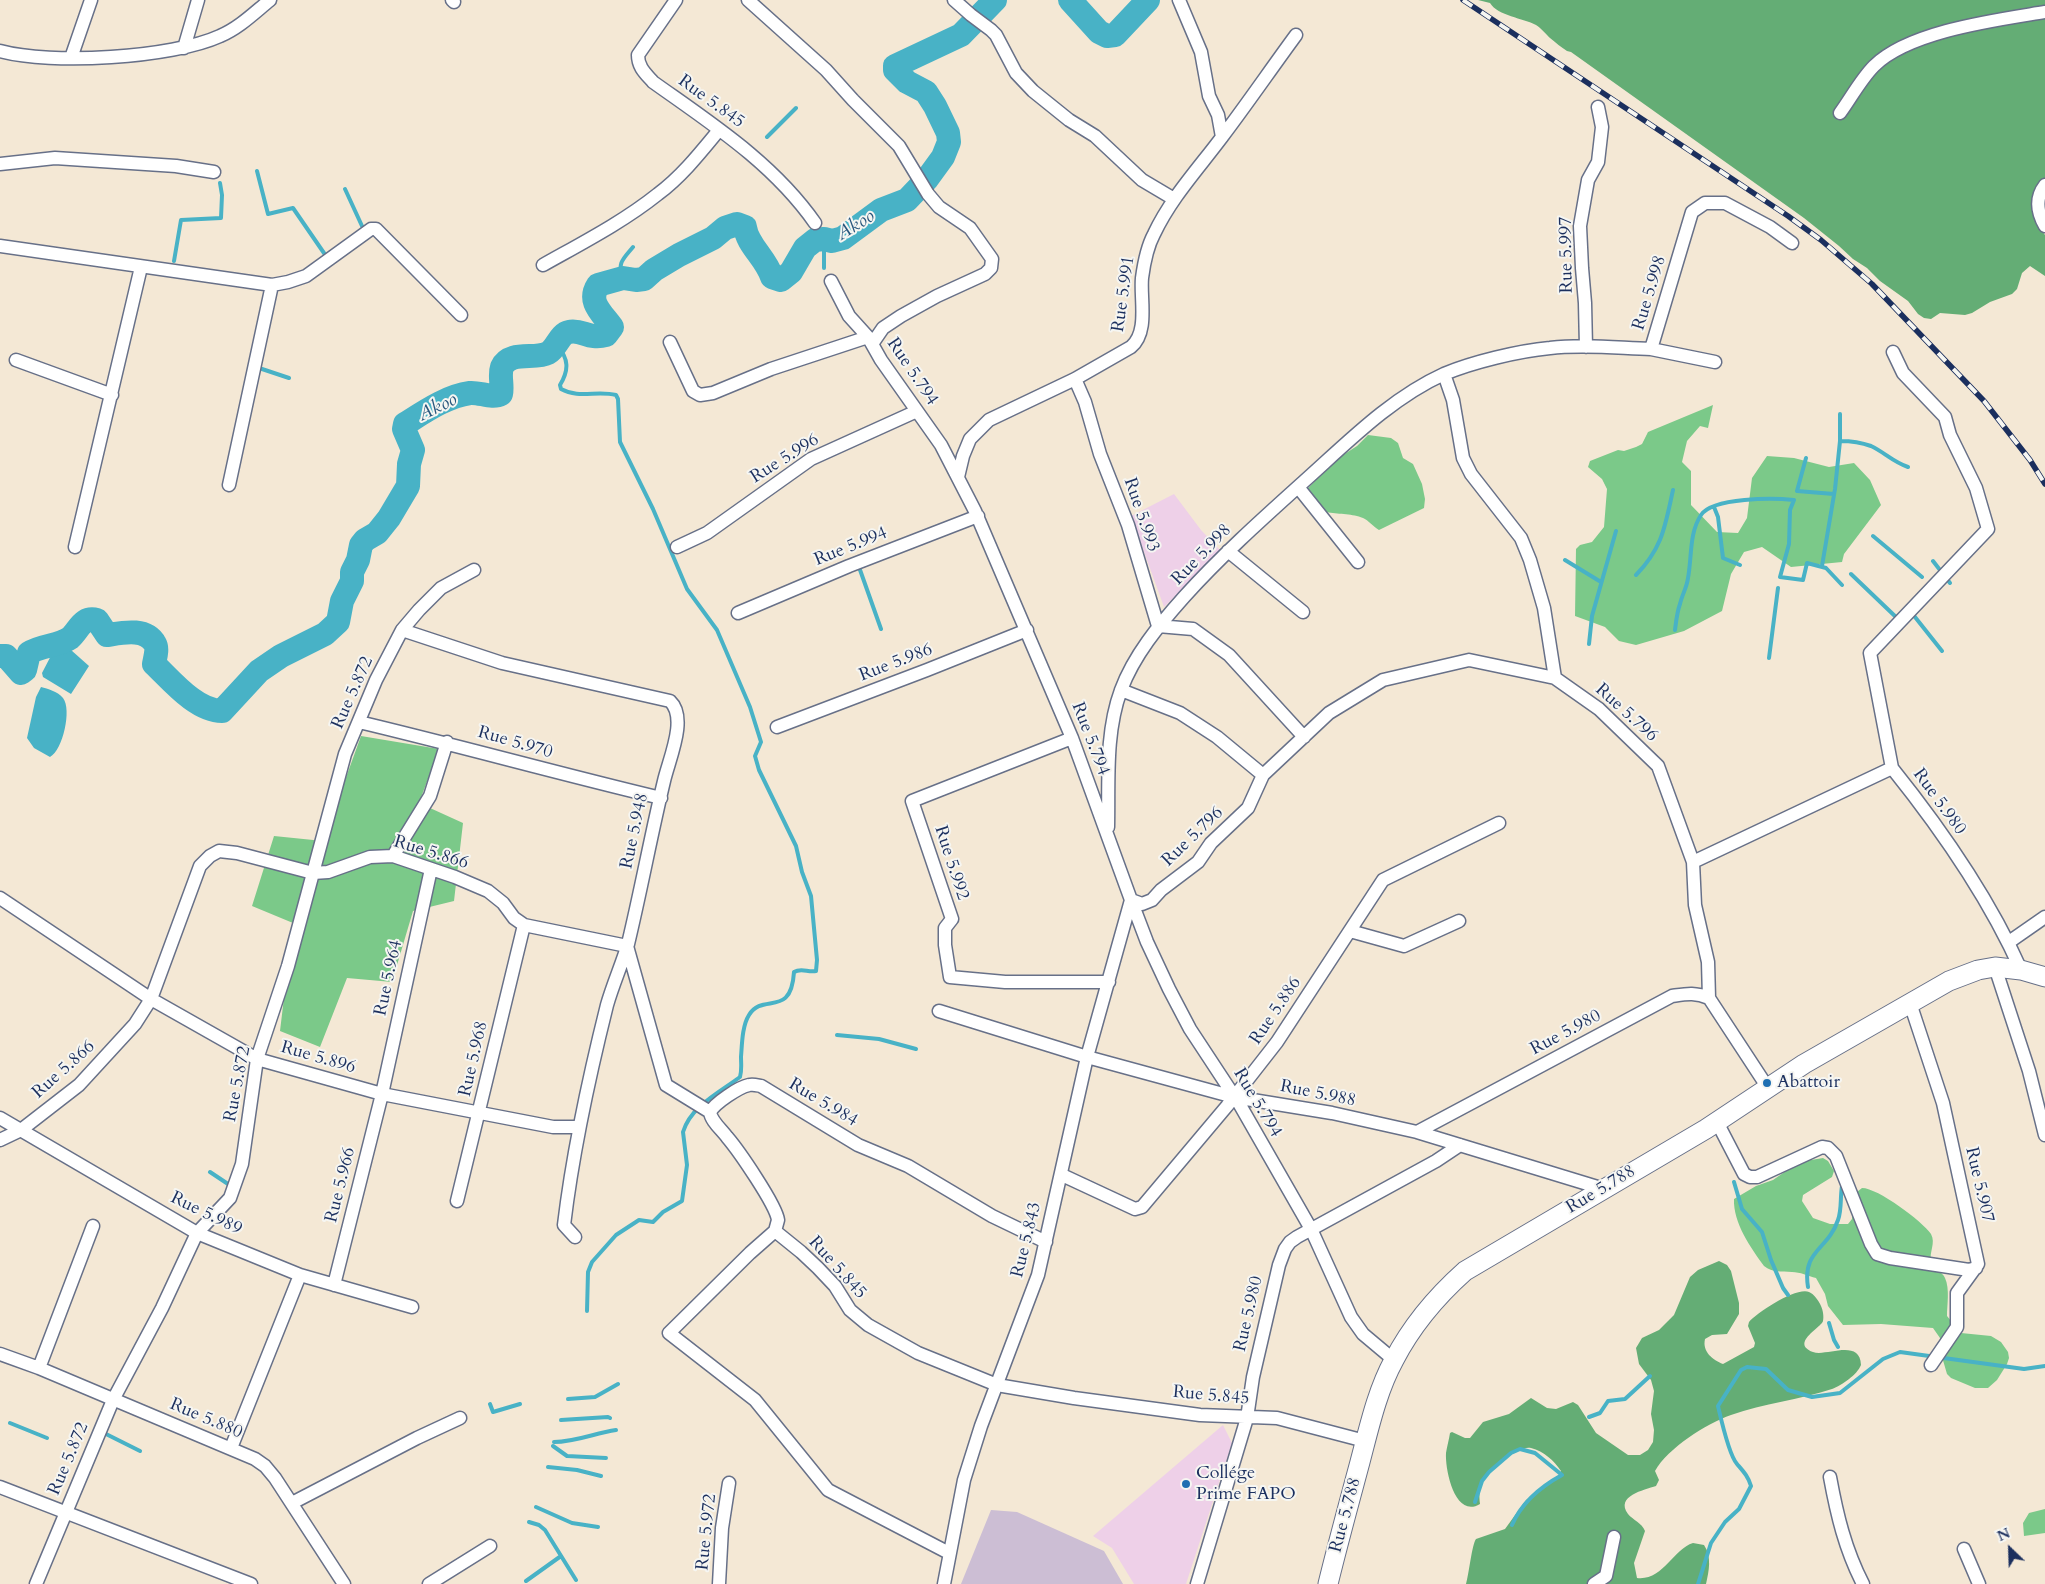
<!DOCTYPE html>
<html>
<head>
<meta charset="utf-8">
<style>
  body { margin:0 }
  #map { position:relative; width:2045px; height:1584px; overflow:hidden; background:#f4e8d5; font-family:Cardo,serif }
  canvas { display:block }
  .north { position:absolute; left:1985px; top:1524px; width:50px; height:50px; -webkit-text-stroke:4px #f6f6f2; paint-order:stroke; rotate:336deg; font-size:14px; font-weight:700; line-height:20px; text-align:center; color:#1b2f5e }
  .north::after { content:''; display:block; margin:auto; width:18px; height:22px; background:#1b2f5e; clip-path:polygon(50% 0,100% 100%,50% 72%,0 100%) }
</style>
</head>
<body>
<div id="map">
<canvas width="2045" height="1584"></canvas>
<div class="north">N</div>
</div>
<script>
const ctx = document.querySelector('canvas').getContext('2d');
ctx.lineJoin = 'round';
function paint(path, color) { ctx.fillStyle = color; ctx.fill(path, 'evenodd'); }
function stroke(path, color, width, dash) { ctx.strokeStyle = color; ctx.lineWidth = width; ctx.lineCap = dash ? 'butt' : 'round'; ctx.setLineDash(dash || []); ctx.stroke(path); }
function label(font, color, halo, rows, align = 'center') {
  ctx.font = font + ' Cardo,serif'; ctx.lineWidth = 4; ctx.setLineDash([]); ctx.textBaseline = 'middle'; ctx.strokeStyle = halo; ctx.fillStyle = color; for (const [text, x, y, turn = 0] of rows) {
    ctx.save(); ctx.translate(x, y); ctx.rotate((+turn || 0) * Math.PI / 180); ctx.textAlign = isNaN(turn) ? turn : align; if (halo) ctx.strokeText(text, 0, 0); ctx.fillText(text, 0, 0); ctx.restore();
  }
}
paint(new Path2D(`
  M 1174,494 L 1201,530 L 1221,551 L 1164,607 L 1131,516 Z
  M 1223,1425 L 1232,1443 L 1186,1584 L 1134,1584 L 1112,1548 L 1093,1536 Z`), '#eed0e8');
paint(new Path2D(`
  M 991,1510 L 1017,1512 L 1104,1551 L 1123,1584 L 961,1584 Z`), '#ccbed4');
paint(new Path2D(`
  M 1713,405 L 1708,428 L 1700,426 L 1687,441 L 1682,462 L 1691,471 L 1691,505 L 1717,532 L 1738,533 L 1747,518 L 1752,478 L 1767,456 L 1794,458 L 1829,467 L 1854,463 L 1870,480 L 1881,505 L 1844,554 L 1842,562 L 1791,567 L 1762,547 L 1744,552 L 1731,574 L 1722,611 L 1684,631 L 1636,645 L 1619,641 L 1605,627 L 1575,616 L 1576,549 L 1580,545 L 1592,542 L 1604,527 L 1607,489 L 1602,479 L 1588,467 L 1590,461 L 1618,450 L 1624,451 L 1636,447 L 1642,444 L 1648,432 Z
  M 1368,435 L 1391,438 L 1398,443 L 1403,458 L 1413,464 L 1422,484 L 1425,499 L 1424,508 L 1379,530 C 1374,527 1368,520 1363,518 C 1343,509 1310,522 1308,488 L 1340,457 L 1357,446 Z
  M 361,736 L 439,749 L 419,803 L 463,823 L 454,901 L 413,911 L 392,982 L 347,978 L 320,1047 L 280,1031 L 293,923 L 252,906 L 274,836 L 323,841 Z
  M 1823,1158 L 1828,1161 L 1834,1171 L 1832,1177 L 1803,1195 L 1802,1201 L 1813,1218 L 1830,1224 L 1848,1224 L 1852,1219 L 1853,1195 L 1862,1188 C 1878,1188 1922,1221 1931,1234 C 1936,1243 1929,1252 1931,1261 C 1932,1269 1942,1271 1945,1278 C 1950,1289 1947,1305 1947,1316 L 1961,1333 L 1991,1336 L 2001,1342 L 2008,1352 L 2009,1358 L 2007,1364 L 1997,1380 L 1988,1388 L 1975,1388 L 1951,1378 L 1947,1374 L 1940,1350 L 1940,1338 L 1933,1328 L 1881,1324 L 1843,1325 L 1828,1306 L 1825,1294 L 1816,1278 C 1808,1276 1800,1272 1792,1272 C 1781,1271 1773,1273 1764,1266 C 1751,1248 1733,1223 1734,1199 L 1756,1186 L 1773,1180 L 1799,1162 Z
  M 2045,1509 L 2045,1533 L 2024,1536 L 2023,1523 L 2029,1513 Z`), '#7bc989');
paint(new Path2D(`
  M 1478,0 L 2045,0 L 2045,190 L 2035,215 L 2037,224 L 2045,235 L 2045,276 L 2030,266 L 2022,273 L 2017,289 L 2012,294 L 1990,302 L 1972,313 L 1965,315 L 1940,313 L 1931,319 L 1924,318 L 1918,314 L 1908,301 L 1880,281 L 1867,268 L 1853,259 L 1839,246 L 1804,218 L 1571,52 L 1567,51 C 1561,47 1556,43 1550,38 C 1546,34 1541,28 1536,25 C 1523,18 1498,16 1490,3 Z
  M 1719,1261 L 1727,1265 L 1731,1271 L 1739,1303 L 1739,1314 L 1727,1334 L 1712,1335 L 1705,1339 C 1702,1352 1713,1360 1723,1364 L 1754,1347 L 1755,1343 L 1748,1326 L 1749,1322 C 1758,1312 1796,1287 1809,1292 C 1814,1294 1819,1301 1821,1306 C 1823,1310 1824,1317 1823,1321 C 1821,1328 1790,1343 1813,1352 C 1826,1357 1860,1338 1861,1365 C 1857,1375 1842,1385 1832,1389 C 1799,1400 1764,1403 1731,1415 C 1706,1424 1668,1448 1655,1471 L 1659,1480 L 1656,1486 C 1644,1490 1615,1496 1628,1514 C 1633,1520 1642,1523 1645,1531 L 1634,1563 L 1637,1578 C 1663,1581 1673,1549 1693,1543 L 1704,1545 C 1712,1557 1709,1571 1706,1584 L 1466,1584 C 1469,1574 1472,1544 1476,1539 L 1505,1529 L 1526,1500 L 1559,1476 L 1561,1471 C 1554,1461 1544,1451 1531,1448 C 1519,1445 1490,1468 1484,1478 C 1479,1486 1479,1496 1480,1504 C 1455,1519 1445,1470 1446,1453 C 1447,1446 1449,1440 1450,1433 L 1452,1432 L 1465,1438 L 1470,1438 L 1483,1422 L 1509,1414 L 1531,1398 L 1547,1408 L 1556,1409 L 1573,1402 L 1578,1405 L 1596,1433 L 1628,1455 L 1640,1455 L 1648,1450 L 1653,1442 L 1654,1430 L 1651,1414 L 1654,1391 L 1651,1380 L 1639,1364 L 1636,1348 L 1642,1338 L 1659,1330 L 1674,1315 L 1690,1277 L 1698,1270 Z`), '#64ad75');
paint(new Path2D(`
  M 61,645 L 71,650 L 89,666 L 71,694 L 43,677 L 42,673 L 56,646 Z
  M 41,687 C 48,689 57,691 63,698 C 72,709 63,750 50,757 L 34,748 L 27,738 L 36,697 Z`), '#48b2c6');
stroke(new Path2D(`
  M 767,137 L 796,108
  M 257,171 L 268,214 L 293,208 L 326,256
  M 345,189 L 362,226
  M 824,239 L 824,268
  M 174,261 L 181,220 L 221,218 L 222,195 L 220,183
  M 623,278 C 617,263 623,259 633,247
  M 557,345 C 569,359 569,370 560,385 L 561,389 C 579,399 597,390 616,395 L 618,399 L 620,442 L 653,509 L 687,589 L 717,630 L 750,707 L 761,742 L 755,756 L 759,770 L 796,846 L 802,872 L 811,896 L 817,960 L 816,971 C 808,973 802,967 794,972 C 791,1019 763,992 749,1015 C 742,1026 742,1045 741,1057 C 741,1064 742,1070 740,1077 C 720,1092 691,1106 683,1132 L 687,1165 L 682,1201 L 663,1212 L 653,1222 L 639,1220 L 616,1235 L 592,1262 L 588,1272 L 587,1311
  M 259,368 L 289,378
  M 1840,441 C 1851,441 1860,442 1871,446 C 1884,452 1893,462 1908,467
  M 1806,458 L 1797,491 L 1834,494
  M 1714,507 L 1718,517 L 1723,558 L 1740,565
  M 1873,536 L 1922,577
  M 1565,560 L 1601,582
  M 1933,561 L 1950,583
  M 1822,566 L 1835,489 L 1840,441 L 1840,414
  M 859,567 L 881,629
  M 1851,574 L 1898,619
  M 1636,575 C 1663,547 1665,526 1673,490
  M 1911,612 L 1942,651
  M 1675,630 C 1676,622 1677,612 1680,604 C 1682,595 1687,587 1688,578 C 1692,557 1689,533 1701,515 C 1713,497 1774,498 1794,500 L 1790,510 L 1789,544 L 1780,577 L 1803,580 L 1807,563 L 1826,568 L 1842,585
  M 1589,644 L 1592,616 L 1616,531
  M 1769,658 L 1778,588
  M 837,1035 L 879,1039 L 916,1049
  M 210,1172 L 228,1184
  M 1734,1182 L 1742,1209 L 1762,1232 L 1771,1260 L 1783,1288 L 1788,1295
  M 1808,1287 C 1802,1250 1828,1250 1838,1220 C 1842,1209 1840,1197 1842,1186
  M 1829,1323 L 1834,1340 L 1838,1347
  M 568,1399 L 595,1397 L 618,1384
  M 490,1404 L 493,1412 L 520,1404
  M 1589,1417 L 1600,1413 L 1608,1401 L 1625,1399 L 1650,1376
  M 561,1420 L 608,1417 L 610,1418
  M 10,1423 L 47,1438
  M 104,1433 L 140,1451
  M 554,1442 C 576,1442 595,1433 616,1430
  M 553,1446 L 567,1456 L 606,1458
  M 548,1467 L 577,1470 L 601,1476
  M 1475,1502 L 1482,1481 L 1489,1472 L 1511,1453 L 1520,1449 L 1535,1453 L 1562,1475 C 1540,1487 1522,1502 1512,1525
  M 536,1507 L 572,1523 L 598,1527
  M 529,1522 L 539,1525 L 545,1530 L 576,1580
  M 526,1581 L 561,1556
  M 1698,1584 L 1711,1543 L 1725,1522 L 1739,1509 L 1751,1486 C 1748,1476 1743,1471 1737,1464 C 1729,1455 1721,1419 1718,1406 L 1741,1370 L 1747,1367 L 1766,1369 L 1788,1390 L 1812,1397 L 1840,1393 L 1883,1359 L 1900,1352 L 2024,1369 L 2045,1366`), '#48b2c6', 4);
stroke(new Path2D(`
  M 1070,0 L 1099,32 L 1107,36 L 1115,35 L 1148,0
  M 0,656 L 6,656 L 21,673 L 25,670 L 29,653 C 41,645 59,646 70,638 C 79,630 82,616 97,620 L 107,635 C 121,633 146,627 155,644 C 158,649 155,658 154,664 C 171,680 196,711 222,711 L 259,671 L 281,656 L 325,634 L 338,622 L 342,601 L 352,581 L 352,572 L 358,560 L 361,545 L 365,540 L 377,533 L 389,518 L 408,486 L 409,464 L 413,450 L 404,429 L 405,424 C 424,412 447,396 470,393 C 480,392 492,399 501,394 C 503,385 499,376 502,367 C 510,350 535,360 548,353 C 557,348 559,334 569,332 C 582,329 589,340 606,335 L 612,327 C 602,313 587,302 598,285 L 623,278 L 636,280 L 644,279 L 654,270 L 679,255 L 713,238 L 725,228 L 737,224 L 745,227 C 747,245 766,258 772,277 L 781,280 L 791,272 L 805,248 L 815,240 L 824,239 L 832,241 L 843,238 L 881,210 L 907,200 L 927,179 L 943,157 L 949,142 L 948,133 L 935,106 L 926,92 L 907,82 L 895,70 L 895,66 L 961,35 L 995,0`), '#48b2c6', 24);
const street = new Path2D(`
  M 452,0 L 454,2
  M 676,0 L 638,55 C 638,67 645,73 653,82 C 712,124 773,163 815,223
  M 748,0 L 826,70 L 853,100 L 899,146 L 928,194 L 939,207 L 970,228 L 992,259 L 991,268 L 985,274 L 937,296 L 901,316 L 883,328 L 872,344
  M 954,0 L 971,15 L 991,30 L 996,35 L 1016,73 L 1033,91 L 1069,120 L 1095,136 L 1142,180 L 1174,199
  M 1179,0 L 1201,52 L 1209,96 L 1218,115 L 1222,137
  M 184,48 L 198,0
  M 0,51 C 51,65 172,58 220,36 C 239,28 254,13 270,0
  M 71,58 L 91,0
  M 1840,113 C 1851,98 1861,79 1874,66 C 1909,31 1997,20 2045,12
  M 0,164 L 55,158 L 176,166 L 214,172
  M 2045,185 C 2035,198 2037,212 2045,226
  M 0,246 L 272,285 L 229,485
  M 543,265 C 582,243 623,222 658,194 C 682,176 700,153 719,130
  M 831,281 L 849,316 L 868,337
  M 272,285 L 288,282 L 306,276 L 371,229 L 376,229 L 461,315
  M 670,342 L 693,391 L 700,395 L 713,393 L 771,369 L 868,337 L 881,360 L 941,445 L 975,511 L 1072,738 L 1131,900 L 1147,942 L 1169,989 L 1190,1029 L 1240,1105 L 1311,1229 L 1351,1317 L 1363,1334 L 1394,1360
  M 1586,347 L 1585,303 L 1582,268 L 1580,226 L 1588,180 L 1598,162 L 1602,127 L 1598,107
  M 1651,349 L 1715,362
  M 16,360 L 112,395
  M 1444,374 L 1453,400 L 1463,458 L 1471,474 L 1521,538 L 1530,560 L 1544,608 L 1555,678
  M 1075,379 L 1085,402 L 1100,454 L 1128,525 L 1158,626 L 1193,629 L 1229,655 L 1304,737
  M 958,477 L 963,456 L 970,439 L 989,420 L 1075,379 L 1131,347 C 1149,332 1140,299 1142,278 C 1144,263 1147,247 1154,234 C 1171,198 1198,169 1222,137 C 1247,104 1271,69 1296,35
  M 1298,487 L 1358,562
  M 75,547 L 141,267
  M 677,547 L 707,533 L 811,459 L 917,411
  M 1228,551 L 1303,612
  M 738,613 L 849,566 L 978,516
  M 402,630 L 502,663 L 670,701 C 688,718 669,759 664,781 C 651,835 641,890 628,944 C 622,964 613,984 607,1005 C 589,1077 573,1150 564,1225 L 575,1237
  M 1121,690 L 1180,713 L 1217,737 L 1263,775
  M 359,722 C 460,746 560,774 661,798
  M 777,727 L 927,670 L 1027,630
  M 1072,738 L 912,801 L 952,919 L 945,928 L 945,945 L 950,977 L 1005,982 L 1109,982
  M 1892,768 L 1870,653 L 1988,529 L 1976,488 L 1950,435 L 1945,417 L 1903,373 L 1893,352
  M 1108,827 C 1109,782 1105,733 1121,690 C 1134,655 1159,625 1184,597 C 1220,557 1260,521 1300,485 C 1345,445 1389,399 1444,374 C 1473,362 1518,351 1550,348 C 1583,344 1618,348 1651,349 L 1692,212 L 1705,203 L 1725,203 L 1770,227 L 1792,243
  M 393,856 L 430,796 L 447,742
  M 1693,862 L 1892,768 C 1941,829 1989,898 2021,970
  M 0,898 L 151,999 L 257,1059 L 382,1094 L 553,1127 L 579,1127
  M 1350,931 L 1404,946 L 1459,921
  M 2009,942 L 2045,917
  M 1995,967 L 2029,1071 L 2045,1135
  M 1910,1003 L 1943,1103 L 1978,1264 L 1957,1293 L 1957,1327 L 1931,1365
  M 939,1011 L 1087,1057 L 1234,1097 L 1332,1113 L 1417,1132 L 1604,1189
  M 0,1118 L 197,1233 L 300,1275 L 412,1307
  M 1717,1122 L 1744,1174 L 1750,1177 L 1757,1177 L 1822,1147 L 1828,1148 L 1836,1156 L 1871,1244 L 1877,1254 L 1890,1258 L 1969,1270 L 1976,1268
  M 1417,1132 L 1672,996 C 1686,994 1695,992 1709,998
  M 0,1140 L 21,1130 L 79,1085 L 135,1024 L 151,999 L 200,866 L 210,856 L 219,851 L 237,853 L 313,873 L 328,872 L 370,857 L 393,856 L 455,877 L 488,891 L 503,903 L 514,918 L 524,925 L 627,946 L 666,1085 L 710,1112
  M 1062,1175 L 1135,1209 L 1142,1207 L 1227,1106 L 1277,1042 L 1383,880 L 1499,823
  M 457,1201 L 524,925
  M 775,1231 L 778,1220 C 776,1205 739,1151 727,1137 C 721,1129 711,1121 710,1112 C 715,1103 739,1087 749,1085 C 753,1084 756,1085 761,1086 L 858,1145 L 908,1166 L 992,1216 L 1046,1242
  M 334,1285 L 382,1094 L 431,869
  M 0,1354 L 39,1368 L 255,1459 L 265,1466 L 275,1478 L 344,1584
  M 39,1368 L 93,1226
  M 231,1448 L 300,1275
  M 1830,1477 C 1837,1515 1845,1549 1863,1584
  M 0,1487 L 251,1584
  M 292,1503 L 417,1438 L 460,1418
  M 1964,1549 L 1979,1584
  M 949,1553 L 828,1490 L 755,1400 L 669,1333 L 750,1253 L 775,1231 L 801,1252 L 818,1268 L 835,1286 L 850,1310 L 868,1325 L 918,1353 L 997,1385 L 1074,1398 L 1200,1415 L 1277,1418 L 1365,1441
  M 36,1584 L 113,1400 L 162,1308 L 197,1233 L 230,1198 L 242,1164 L 257,1059 L 288,966 L 345,754 L 376,680 L 402,630 L 419,610 L 441,588 L 474,570
  M 429,1584 L 490,1546
  M 719,1584 L 722,1528 L 729,1483
  M 944,1584 L 964,1480 L 981,1426 L 1038,1275 L 1087,1057 L 1131,900 L 1142,904 L 1152,900 L 1161,890 L 1198,862 L 1211,843 L 1248,808 L 1263,775 L 1329,713 L 1383,680 L 1469,660 L 1555,678 L 1599,709 L 1658,766 L 1693,862 L 1695,905 L 1708,962 L 1709,998 L 1768,1088
  M 1197,1584 L 1247,1418 L 1253,1377 L 1279,1265 L 1285,1249 L 1290,1242 L 1297,1237 L 1436,1161 L 1460,1145
  M 1594,1584 L 1606,1576 L 1614,1537`);
const secondary = new Path2D(`
  M 1328,1584 C 1338,1543 1349,1503 1360,1462 C 1369,1428 1377,1391 1394,1360 C 1411,1327 1437,1296 1465,1271 L 1706,1129 L 1804,1064 L 1949,981 L 1978,970 L 1995,967 L 2021,970 L 2045,977`);
stroke(street, '#677088', 15);
stroke(secondary, '#677088', 21);
stroke(street, '#fff', 12);
stroke(secondary, '#fff', 19);
const rail = new Path2D(`
  M 1463,0 L 1788,216 L 1821,240 L 1872,284 L 1984,401 L 2030,460 L 2045,484`);
stroke(rail, '#1b2f5e', 5.5);
stroke(rail, '#f6f6f2', 4, [11]);
for (const [x, y, r, color] of [
  [1767,1083,5,"#1f6fb2"],
  [1186,1484,5,"#1f6fb2"]
]) { const dot = new Path2D(); dot.arc(x, y, r, 0, 2 * Math.PI); ctx.fillStyle = color; ctx.fill(dot); stroke(dot, '#f6f6f2', 2); }
label('18px', '#1b2f5e', '#f6f6f2', [
  ["Rue 5.845",711,102,36],
  ["Rue 5.997",1567,255,-91],
  ["Rue 5.998",1650,293,-73],
  ["Rue 5.991",1124,294,-82],
  ["Rue 5.794",912,372,56],
  ["Rue 5.996",785,459,-32],
  ["Rue 5.993",1141,515,71],
  ["Rue 5.994",851,547,-22],
  ["Rue 5.998",1202,555,-46],
  ["Rue 5.986",896,663,-21],
  ["Rue 5.872",353,693,-66],
  ["Rue 5.796",1626,713,42],
  ["Rue 5.794",1090,739,69],
  ["Rue 5.970",515,743,16],
  ["Rue 5.980",1939,802,54],
  ["Rue 5.948",635,831,-78],
  ["Rue 5.796",1193,837,-44],
  ["Rue 5.866",431,853,17],
  ["Rue 5.992",951,863,72],
  ["Rue 5.964",389,978,-78],
  ["Rue 5.886",1276,1011,-56],
  ["Rue 5.980",1566,1033,-28],
  ["Rue 5.896",318,1058,16],
  ["Rue 5.968",474,1059,-77],
  ["Rue 5.866",64,1070,-42],
  ["Rue 5.872",238,1084,-79],
  ["Rue 5.988",1318,1094,11],
  ["Rue 5.984",823,1103,31],
  ["Rue 5.794",1257,1103,59],
  ["Rue 5.966",341,1185,-76],
  ["Rue 5.907",1979,1185,77],
  ["Rue 5.788",1601,1190,-31],
  ["Rue 5.989",206,1214,26],
  ["Rue 5.843",1027,1240,-76],
  ["Rue 5.845",837,1268,48],
  ["Rue 5.980",1249,1314,-77],
  ["Rue 5.845",1211,1396,5],
  ["Rue 5.880",206,1419,23],
  ["Rue 5.872",69,1459,-67],
  ["Rue 5.788",1346,1515,-75],
  ["Rue 5.972",707,1532,-84]
]);
label('18px', '#1b2f5e', '#f6f6f2', [
  ["Abattoir",1777,1083],
  ["Collége",1196,1474],
  ["Prime FAPO",1196,1495]
], 'left');
label('italic 19px', '#28567d', '#f6f6f2', [
  ["Akoo",856,226,-32],
  ["Akoo",438,408,-26]
]);
</script>
</body>
</html>
